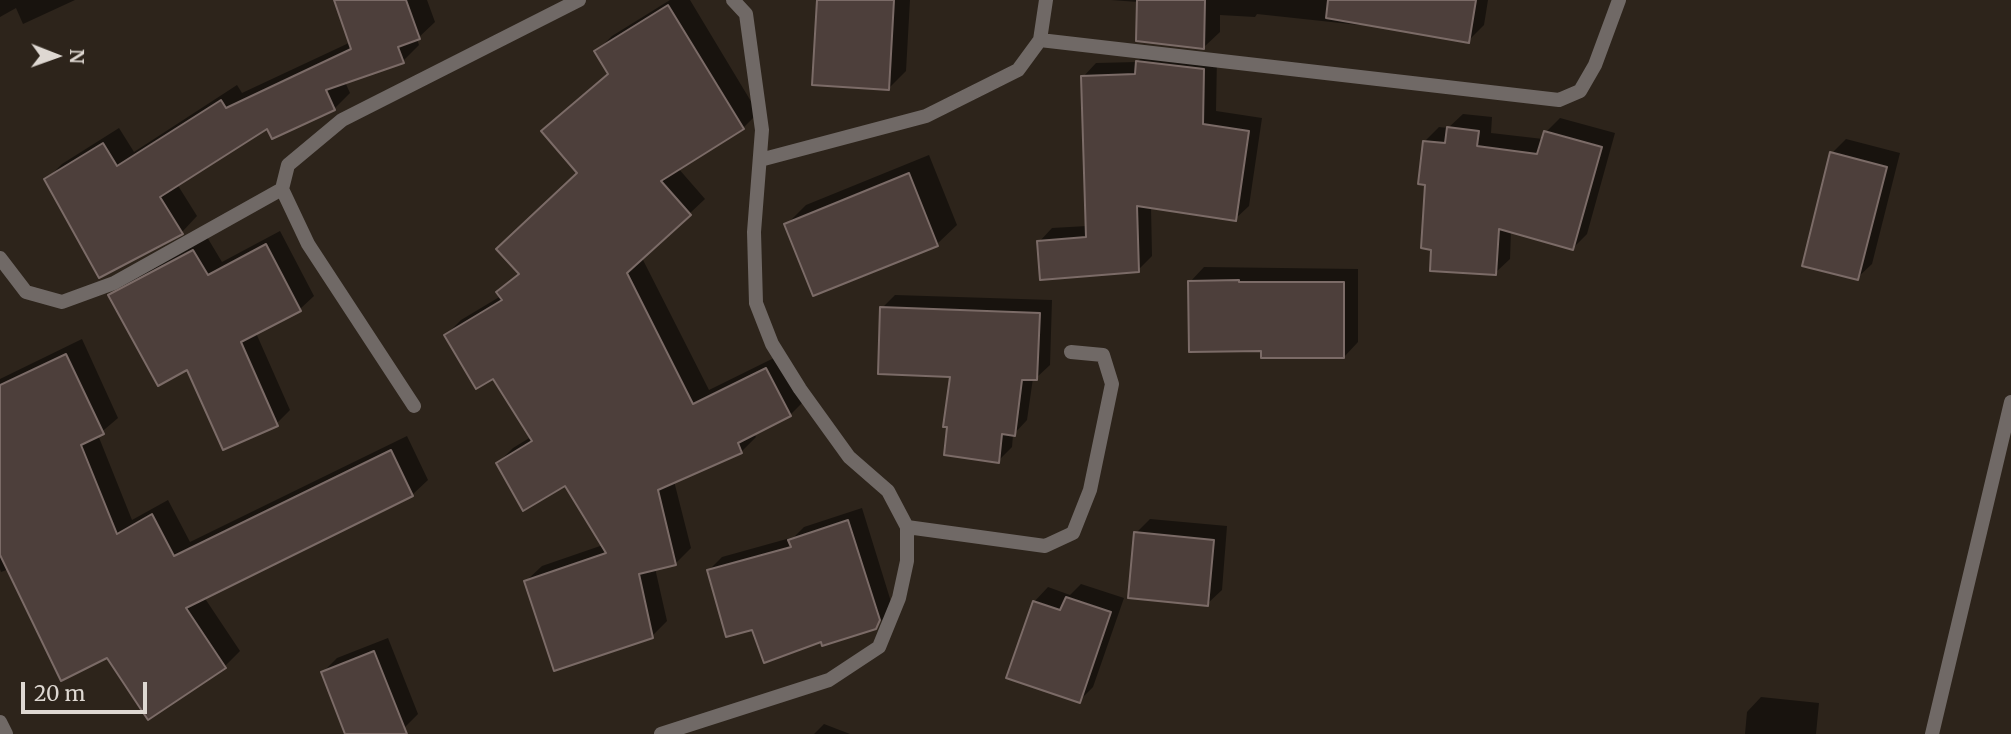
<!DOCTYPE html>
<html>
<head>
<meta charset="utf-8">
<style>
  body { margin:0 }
  #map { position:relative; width:2011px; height:734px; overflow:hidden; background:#2d241b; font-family:Merriweather,serif }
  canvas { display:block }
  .north { position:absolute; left:21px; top:21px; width:70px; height:70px; -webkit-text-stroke:5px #2d241b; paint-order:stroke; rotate:91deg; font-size:19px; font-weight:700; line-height:28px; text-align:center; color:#ded8d2 }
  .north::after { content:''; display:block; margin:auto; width:24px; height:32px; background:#ded8d2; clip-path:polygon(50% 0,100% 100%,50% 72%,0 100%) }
  .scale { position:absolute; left:21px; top:682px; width:126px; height:32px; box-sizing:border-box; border:4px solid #ded8d2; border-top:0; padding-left:9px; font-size:21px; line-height:24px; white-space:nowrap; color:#ded8d2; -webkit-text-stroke:5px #2d241b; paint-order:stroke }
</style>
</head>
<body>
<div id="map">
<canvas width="2011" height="734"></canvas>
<div class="north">N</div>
<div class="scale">20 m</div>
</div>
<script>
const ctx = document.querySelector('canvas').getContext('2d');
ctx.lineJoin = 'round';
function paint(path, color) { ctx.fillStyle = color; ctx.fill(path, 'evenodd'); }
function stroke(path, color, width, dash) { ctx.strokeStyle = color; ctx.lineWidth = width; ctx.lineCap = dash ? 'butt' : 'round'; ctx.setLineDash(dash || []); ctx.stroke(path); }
paint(new Path2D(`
  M 0,0 L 75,0 L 23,24 L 16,8 L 0,17 Z
  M 336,0 L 427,0 L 435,22 L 417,39 L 419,45 L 403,61 L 345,82 L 350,93 L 334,109 L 268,126 L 177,184 L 197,216 L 182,232 L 46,180 L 62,164 L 119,128 L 134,152 L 237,85 L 242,93 L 351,42 Z
  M 670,0 L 690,0 L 758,113 L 743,128 L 678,168 L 705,199 L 642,258 L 709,390 L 782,354 L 805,400 L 790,415 L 754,433 L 756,437 L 741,452 L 674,481 L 691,548 L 675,564 L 655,568 L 667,621 L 652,636 L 526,581 L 542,566 L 603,545 L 565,484 L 498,463 L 513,448 L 531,437 L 493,377 L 446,335 L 461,320 L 501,296 L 498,292 L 520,272 L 579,173 L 544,131 L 610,73 L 597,51 L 612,36 Z
  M 819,0 L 910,0 L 906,71 L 889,88 Z
  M 1111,0 L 1488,0 L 1484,25 L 1468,41 L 1362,22 L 1359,25 L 1257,14 L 1255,17 L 1220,15 L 1220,32 L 1204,47 L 1138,2 Z
  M 1151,48 L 1217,56 L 1216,111 L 1262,118 L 1249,206 L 1235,219 L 1151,207 L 1152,256 L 1138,270 L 1039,242 L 1052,228 L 1087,226 L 1083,77 L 1096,63 L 1137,62 Z
  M 1463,114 L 1492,117 L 1491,133 L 1543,139 L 1546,132 L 1560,118 L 1615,133 L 1587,234 L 1573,248 L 1511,231 L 1510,259 L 1495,273 L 1433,249 L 1425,141 L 1439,127 L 1448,128 Z
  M 1846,139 L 1900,153 L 1872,264 L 1857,278 L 1832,153 Z
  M 929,155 L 957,225 L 937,244 L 786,225 L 806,205 Z
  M 280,231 L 314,296 L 300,309 L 256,333 L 290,410 L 276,424 L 188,367 L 110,296 L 124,282 L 207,237 L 222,262 Z
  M 1204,267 L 1358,269 L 1358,342 L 1344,357 L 1263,350 L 1190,282 Z
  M 895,295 L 1052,300 L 1050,365 L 1036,378 L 1033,378 L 1027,420 L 1013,435 L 1012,447 L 998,461 L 952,375 L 882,308 Z
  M 82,339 L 118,418 L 98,435 L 132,520 L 168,500 L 190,542 L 407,436 L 428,480 L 412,495 L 204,597 L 240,651 L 225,666 L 107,656 L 9,569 L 1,572 L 0,569 L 0,379 Z
  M 862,508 L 892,605 L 889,613 L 875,627 L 822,640 L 754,628 L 709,570 L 722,557 L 794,537 L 804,527 Z
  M 1150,519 L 1227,526 L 1222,590 L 1207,604 L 1136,533 Z
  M 1081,584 L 1124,598 L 1093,687 L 1079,701 L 1034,602 L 1048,587 L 1070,595 Z
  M 388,638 L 418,714 L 404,728 L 389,734 L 347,734 L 323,672 L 337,658 Z
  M 1761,697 L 1819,703 L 1816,734 L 1745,734 L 1747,712 Z
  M 824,724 L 850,734 L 814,734 Z`), '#0007');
const building = new Path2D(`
  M 334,0 L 406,0 L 420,39 L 398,47 L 404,63 L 326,90 L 335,110 L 272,139 L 267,129 L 160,197 L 183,234 L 99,278 L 44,179 L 103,143 L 117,166 L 221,100 L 226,108 L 351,49 Z
  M 817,0 L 894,0 L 889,90 L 812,85 Z
  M 1137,0 L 1205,0 L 1204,49 L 1136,41 Z
  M 1328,0 L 1476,0 L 1469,43 L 1326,18 Z
  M 668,5 L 744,129 L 661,181 L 691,215 L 627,273 L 693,404 L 766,368 L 791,416 L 738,443 L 742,453 L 658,490 L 676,565 L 639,574 L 653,638 L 554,671 L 524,581 L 606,553 L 565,486 L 523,511 L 496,463 L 532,441 L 493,379 L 476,389 L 444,335 L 502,300 L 496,292 L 519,274 L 496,249 L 577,173 L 541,131 L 608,74 L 594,51 Z
  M 1136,61 L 1204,69 L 1203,124 L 1249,131 L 1236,221 L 1137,206 L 1139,272 L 1040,280 L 1037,241 L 1086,237 L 1081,76 L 1135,74 Z
  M 1447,127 L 1479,131 L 1477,146 L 1537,154 L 1544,131 L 1602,147 L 1573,250 L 1499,229 L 1496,275 L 1430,271 L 1431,250 L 1421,248 L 1425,185 L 1418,184 L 1423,141 L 1445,143 Z
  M 1830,152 L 1887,167 L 1858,280 L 1802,266 Z
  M 909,173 L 938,246 L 813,296 L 784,224 Z
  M 266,244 L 301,311 L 241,342 L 278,426 L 223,450 L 187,370 L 158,386 L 108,295 L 193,250 L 208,275 Z
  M 1239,280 L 1239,282 L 1344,282 L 1344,358 L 1261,358 L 1261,351 L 1189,352 L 1188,281 Z
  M 880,307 L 1040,313 L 1037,380 L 1022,380 L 1015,436 L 1002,434 L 999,463 L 944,455 L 947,427 L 943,427 L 950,377 L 878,374 Z
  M 66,354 L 104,434 L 81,445 L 117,534 L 152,514 L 174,556 L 391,450 L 413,496 L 186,608 L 226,668 L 148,720 L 107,658 L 61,681 L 0,555 L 0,385 Z
  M 848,520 L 880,620 L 876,629 L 822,646 L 821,642 L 764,663 L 752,630 L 726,637 L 707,570 L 791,547 L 788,540 Z
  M 1134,532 L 1214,540 L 1208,606 L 1128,598 Z
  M 1066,597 L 1111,612 L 1080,703 L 1006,678 L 1033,601 L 1060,610 Z
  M 374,651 L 407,734 L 345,734 L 321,672 Z`);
paint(building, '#4d3f3b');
stroke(building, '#7b6b67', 2);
stroke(new Path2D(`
  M 1040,40 L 1559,100 L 1580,91 L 1595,65 L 1619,0
  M 760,160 L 926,116 L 1018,70 L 1040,40 L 1046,0
  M 0,258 L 26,292 L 62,302 L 114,283 L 282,189
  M 414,406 L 308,244 L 282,189 L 288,165 L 342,120 L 579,0
  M 907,527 L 1045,546 L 1073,533 L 1090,490 L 1112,384 L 1103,355 L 1071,352
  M 0,722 L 6,734
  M 661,734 L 829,680 L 879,647 L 899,598 L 907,561 L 907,527 L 888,491 L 849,457 L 800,389 L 772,344 L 756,303 L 754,232 L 762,130 L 746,14 L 733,0
  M 1932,734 L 2011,402`), '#706966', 14);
</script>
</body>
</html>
